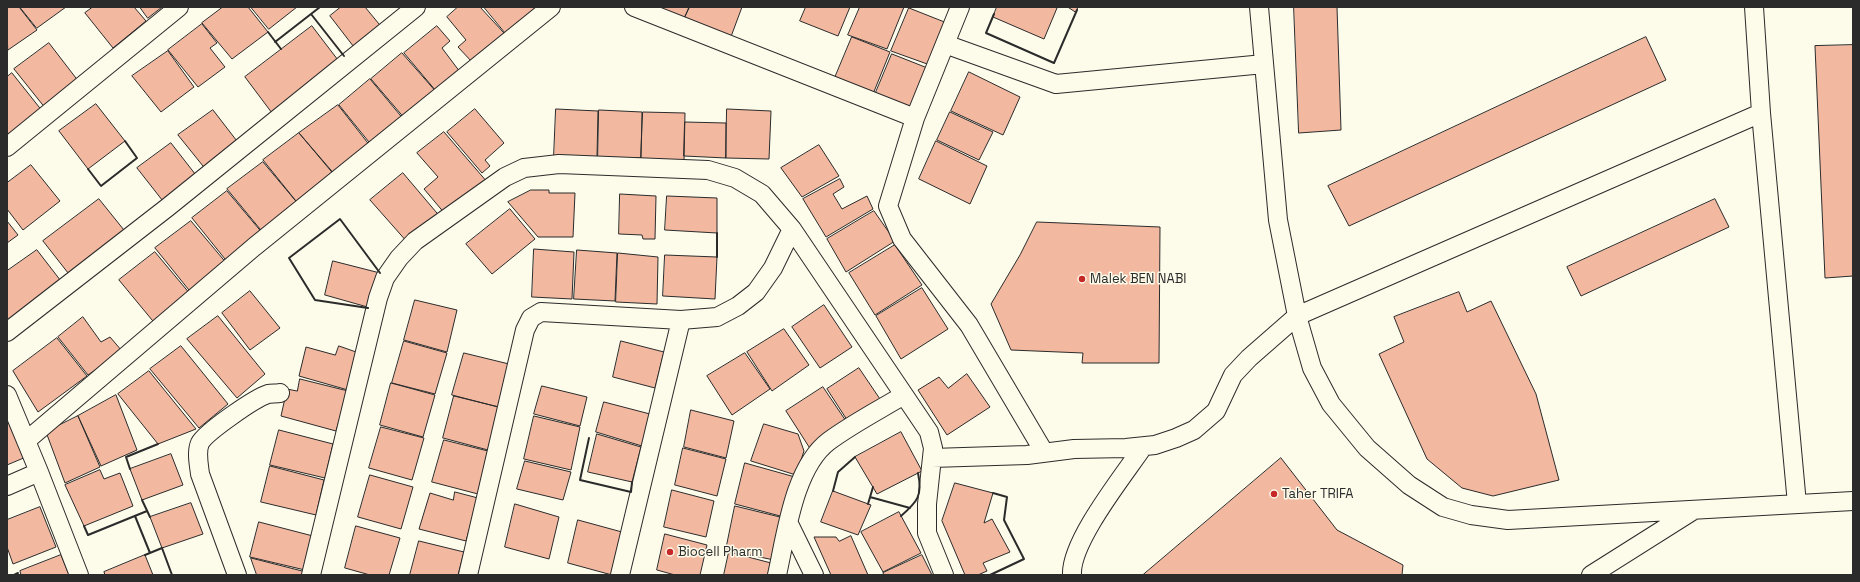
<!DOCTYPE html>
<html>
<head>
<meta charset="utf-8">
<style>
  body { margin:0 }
  #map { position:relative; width:1860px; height:582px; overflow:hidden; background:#fdfbea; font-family:"Space Grotesk",sans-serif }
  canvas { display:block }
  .frame { position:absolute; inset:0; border:8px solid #2b2b2b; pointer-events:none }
</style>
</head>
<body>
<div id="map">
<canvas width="1860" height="582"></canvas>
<div class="frame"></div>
</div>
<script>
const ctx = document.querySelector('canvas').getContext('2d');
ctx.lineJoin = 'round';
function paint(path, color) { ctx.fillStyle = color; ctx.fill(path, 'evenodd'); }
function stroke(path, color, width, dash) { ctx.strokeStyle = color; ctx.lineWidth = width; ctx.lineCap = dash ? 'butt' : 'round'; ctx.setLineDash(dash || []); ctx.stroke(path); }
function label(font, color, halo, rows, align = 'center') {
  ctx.font = font + ' "Space Grotesk",sans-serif'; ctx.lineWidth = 3; ctx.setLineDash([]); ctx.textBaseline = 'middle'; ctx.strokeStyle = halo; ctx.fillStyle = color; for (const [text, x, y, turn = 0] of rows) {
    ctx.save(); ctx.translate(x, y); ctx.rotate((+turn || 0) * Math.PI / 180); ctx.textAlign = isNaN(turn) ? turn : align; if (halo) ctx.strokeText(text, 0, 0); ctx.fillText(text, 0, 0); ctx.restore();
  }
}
const building = new Path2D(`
  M 7,7 L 19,7 L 37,30 L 8,50 Z
  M 20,7 L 66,7 L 37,28 Z
  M 93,7 L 134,7 L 146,21 L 113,48 L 85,13 Z
  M 140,7 L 162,7 L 148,18 Z
  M 223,7 L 248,7 L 268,32 L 232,59 L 202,23 Z
  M 251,7 L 297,7 L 269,29 Z
  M 341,7 L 365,7 L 384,30 L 357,51 L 330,16 Z
  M 458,7 L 480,7 L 504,33 L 472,62 L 458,47 L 466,40 L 447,17 Z
  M 484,7 L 537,7 L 508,36 Z
  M 663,7 L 689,7 L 684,19 L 662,9 Z
  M 690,7 L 742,7 L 729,42 L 682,23 Z
  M 806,7 L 850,7 L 838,36 L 800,21 Z
  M 860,7 L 904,7 L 887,49 L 848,35 Z
  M 997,7 L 1055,7 L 1057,8 L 1044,39 L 993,17 Z
  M 1068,7 L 1078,7 L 1076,12 Z
  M 1294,7 L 1337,7 L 1341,130 L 1299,133 Z
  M 909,8 L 947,23 L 930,65 L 891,51 Z
  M 202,24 L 217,43 L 210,48 L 225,67 L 198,87 L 168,50 Z
  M 312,26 L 341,64 L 275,117 L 245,77 Z
  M 437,26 L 450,41 L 442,48 L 460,72 L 436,91 L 404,53 Z
  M 852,37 L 890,52 L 873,94 L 834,80 Z
  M 1646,37 L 1666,80 L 1349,226 L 1328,186 Z
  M 49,43 L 79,82 L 46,109 L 14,69 Z
  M 1853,45 L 1853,276 L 1825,278 L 1815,46 Z
  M 168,51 L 194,87 L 161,112 L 132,76 Z
  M 402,53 L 438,94 L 406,120 L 371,79 Z
  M 892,54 L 930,69 L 913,111 L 874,97 Z
  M 969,72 L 1020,97 L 1003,135 L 951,111 Z
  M 12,73 L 43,112 L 10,139 L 7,135 L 7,77 Z
  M 370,79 L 405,121 L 373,147 L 339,105 Z
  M 96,104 L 125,141 L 88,169 L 59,131 Z
  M 338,105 L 371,147 L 336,176 L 299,133 Z
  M 475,109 L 504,143 L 485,160 L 490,166 L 482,173 L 447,132 Z
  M 556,109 L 598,111 L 597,157 L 554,156 Z
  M 727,109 L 771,111 L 769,159 L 726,158 Z
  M 213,110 L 240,145 L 207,171 L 178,135 Z
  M 599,110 L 642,112 L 641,158 L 598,158 Z
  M 643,112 L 685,113 L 684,160 L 641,159 Z
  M 950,112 L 993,132 L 979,160 L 937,140 Z
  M 685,122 L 726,123 L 726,158 L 684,156 Z
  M 444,132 L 488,183 L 446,215 L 424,189 L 438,177 L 417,153 Z
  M 299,133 L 336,177 L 300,206 L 263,160 Z
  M 936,141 L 987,166 L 970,204 L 919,179 Z
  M 171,143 L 199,179 L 166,205 L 137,168 Z
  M 819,145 L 839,176 L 802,197 L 781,168 Z
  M 263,162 L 300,206 L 265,235 L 227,189 Z
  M 31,165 L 60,201 L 23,230 L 7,209 L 7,183 Z
  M 403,173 L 442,219 L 408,243 L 370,200 Z
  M 840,179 L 844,187 L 833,194 L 842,209 L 867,196 L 873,209 L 826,237 L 803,199 Z
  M 531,190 L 549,190 L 549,193 L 575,193 L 573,237 L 538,237 L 508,202 Z
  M 227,191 L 264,235 L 229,264 L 192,218 Z
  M 620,194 L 656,196 L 655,239 L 643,239 L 642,235 L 619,234 Z
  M 667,196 L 717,198 L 717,233 L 665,230 Z
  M 99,199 L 128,235 L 72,278 L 43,241 Z
  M 1715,199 L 1729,227 L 1581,296 L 1567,267 Z
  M 510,209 L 535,239 L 492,274 L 466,244 Z
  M 874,211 L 895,241 L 846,272 L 827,239 Z
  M 7,221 L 18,235 L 7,243 Z
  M 191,221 L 228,265 L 193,295 L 155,248 Z
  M 1037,222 L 1160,227 L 1159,363 L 1082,363 L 1083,353 L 1011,350 L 991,304 L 1020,255 Z
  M 895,245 L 922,285 L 875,315 L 849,273 Z
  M 534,249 L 574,252 L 572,299 L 532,297 Z
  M 37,250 L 64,285 L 7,327 L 7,271 Z
  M 577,250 L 617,253 L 615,301 L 574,299 Z
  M 155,252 L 191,295 L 157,326 L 119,280 Z
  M 618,253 L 658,257 L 657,304 L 616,302 Z
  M 665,255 L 717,257 L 715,299 L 663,296 Z
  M 333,261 L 380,273 L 371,308 L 325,295 Z
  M 922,288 L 948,329 L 901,359 L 876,316 Z
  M 250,291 L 280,328 L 250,350 L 222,313 Z
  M 1459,292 L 1467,312 L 1491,301 L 1536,394 L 1559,480 L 1493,496 L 1462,488 L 1427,459 L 1379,354 L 1404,342 L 1394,317 Z
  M 415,300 L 457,310 L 447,352 L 404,340 Z
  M 824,305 L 852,347 L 820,368 L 792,327 Z
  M 218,316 L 265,374 L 237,398 L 187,339 Z
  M 83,317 L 101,342 L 110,337 L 122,351 L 88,375 L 58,337 Z
  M 784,329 L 809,365 L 772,391 L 747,352 Z
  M 57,338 L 87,376 L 38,412 L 13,371 Z
  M 404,341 L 447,353 L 435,394 L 392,383 Z
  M 621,341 L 664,352 L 655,388 L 613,377 Z
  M 181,346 L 228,404 L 199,428 L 150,369 Z
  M 339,346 L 359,353 L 348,390 L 299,376 L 306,347 L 335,355 Z
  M 464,353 L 509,364 L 498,407 L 452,395 Z
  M 745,353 L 770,389 L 732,415 L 707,376 Z
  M 859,368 L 882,402 L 849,423 L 827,389 Z
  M 149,371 L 196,429 L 158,444 L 118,394 Z
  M 967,374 L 990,407 L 947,435 L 918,390 L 939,377 L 948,388 Z
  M 300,379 L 348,391 L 336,431 L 281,416 L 287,389 L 297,391 Z
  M 391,383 L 435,395 L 423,437 L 380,425 Z
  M 542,386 L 587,397 L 580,426 L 534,414 Z
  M 823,387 L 848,424 L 811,450 L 786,411 Z
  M 116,395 L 137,450 L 101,466 L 78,416 Z
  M 454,396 L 499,407 L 488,450 L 443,438 Z
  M 604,402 L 650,414 L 642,446 L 596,432 Z
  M 691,410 L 734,421 L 726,458 L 684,447 Z
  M 78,416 L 100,467 L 65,483 L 46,432 Z
  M 534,416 L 580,427 L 571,470 L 524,459 Z
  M 7,419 L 26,457 L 7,465 Z
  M 764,424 L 798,434 L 804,451 L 796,475 L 751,461 Z
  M 381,427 L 424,438 L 412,480 L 369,468 Z
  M 279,430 L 333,444 L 325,478 L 270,465 Z
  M 901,432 L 922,471 L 877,494 L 855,457 Z
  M 597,434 L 641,447 L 632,482 L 588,472 Z
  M 444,440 L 488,451 L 478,494 L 432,482 Z
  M 683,448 L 726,459 L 717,496 L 675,485 Z
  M 171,454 L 183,485 L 142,500 L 130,469 Z
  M 1281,458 L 1337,530 L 1403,565 L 1402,575 L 1143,575 Z
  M 525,461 L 571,472 L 563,500 L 517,489 Z
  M 745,463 L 795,477 L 784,517 L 735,504 Z
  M 270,466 L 324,480 L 316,515 L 261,502 Z
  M 100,470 L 104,479 L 120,473 L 133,506 L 84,526 L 65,485 Z
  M 370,475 L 413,487 L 401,529 L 358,517 Z
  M 955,483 L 993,493 L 984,523 L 992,519 L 1010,552 L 983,563 L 987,571 L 978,575 L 965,575 L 942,521 Z
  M 672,490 L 714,501 L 706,537 L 664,527 Z
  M 833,491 L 871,505 L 858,535 L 821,522 Z
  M 455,492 L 478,498 L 466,541 L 419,529 L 430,493 L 453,500 Z
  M 191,503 L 203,534 L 162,548 L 150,517 Z
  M 515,504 L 559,517 L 549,559 L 505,547 Z
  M 735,506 L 784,518 L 774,560 L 726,550 Z
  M 40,507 L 56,547 L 13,564 L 7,547 L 7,520 Z
  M 899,512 L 921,553 L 883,572 L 861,532 Z
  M 578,520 L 622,532 L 612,575 L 568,563 Z
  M 259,522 L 313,536 L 305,570 L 250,557 Z
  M 356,526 L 400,538 L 389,575 L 370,575 L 345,568 Z
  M 665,534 L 707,545 L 700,575 L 675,575 L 657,570 Z
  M 851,536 L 868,575 L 831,575 L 814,537 L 836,537 L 839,541 Z
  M 419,541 L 464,552 L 458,575 L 410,575 Z
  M 729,552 L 771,563 L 768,575 L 724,575 Z
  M 61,555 L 69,575 L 21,575 L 20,571 Z
  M 145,555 L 153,575 L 105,575 L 104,572 Z
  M 922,555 L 932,575 L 884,575 L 883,573 Z
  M 251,558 L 306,572 L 305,575 L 257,575 Z`);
paint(building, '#f2b8a0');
stroke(building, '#2b2b2b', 1);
const street = new Path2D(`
  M 634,7 L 915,118 L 960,7
  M 1259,7 L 1278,220 L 1297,316 L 1312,368 L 1331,404 L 1367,448 L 1409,485 L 1443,507 L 1471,515 L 1508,520 L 1853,501
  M 1754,7 L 1761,113 L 1797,504
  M 945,44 L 1056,84 L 1264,64
  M 915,118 L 888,206 L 902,239 L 969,325 L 1044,452
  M 7,147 L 179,7
  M 7,332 L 168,207 L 416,7
  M 7,395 L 39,472
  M 26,441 L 254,247 L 551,7
  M 932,458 L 1027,455 L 1074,449 L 1126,448 L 1155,445 L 1176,438 L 1194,430 L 1216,411 L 1233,375 L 1249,358 L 1297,316 L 1761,113
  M 7,486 L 39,472 L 79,575
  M 789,524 L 814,575
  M 237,575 L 200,474 C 199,465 196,452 200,443 C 206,432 255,398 268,394 C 272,393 276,394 280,393
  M 311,575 L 378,298 L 385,278 L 399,258 L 415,241 L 505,177 L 524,168 L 559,164 L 708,170 L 735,178 L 762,194 L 792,229 L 929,432 L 933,448 L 927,504 L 927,533 L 944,575
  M 468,575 L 525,330 L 531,318 L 541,312 L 681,320 L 717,317 L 738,306 L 756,292 L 773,268 L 792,229
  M 620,575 L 681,320
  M 777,575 C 786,535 794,467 829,441 C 852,424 879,410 904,395
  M 1072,575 C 1070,542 1124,475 1143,447
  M 1591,575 L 1694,510`);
stroke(street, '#2b2b2b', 20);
stroke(street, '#fdfbea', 18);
stroke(new Path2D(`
  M 311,14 L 344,56
  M 994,14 L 986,33 L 1054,63 L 1077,10
  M 268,32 L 281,49
  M 275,42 L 320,7
  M 88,169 L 101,186 L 137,158 L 125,141
  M 717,257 L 717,233
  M 368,308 L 315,300 L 289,258 L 340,219 L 380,273
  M 589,438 L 580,480 L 631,492 L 632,482
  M 130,469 L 126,457 L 158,444
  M 833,491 L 838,472 L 855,457
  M 870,497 L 910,508
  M 142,500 L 150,517
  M 868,504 L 873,487
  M 135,516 L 150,553
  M 901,516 C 917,502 923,496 918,473
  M 84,526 L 88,535 L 147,511
  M 145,555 L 162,548 L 172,575
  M 14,575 L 18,573
  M 990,575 L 1024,559 L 1004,520 L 1007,497 L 993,493`), '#2b2b2b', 2);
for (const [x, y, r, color] of [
  [1082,279,4,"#c62828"],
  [1274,494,4,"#c62828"],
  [670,552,4,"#c62828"]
]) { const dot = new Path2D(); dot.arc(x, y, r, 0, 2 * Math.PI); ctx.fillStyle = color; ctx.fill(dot); stroke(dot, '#fdfbea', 1.5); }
label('13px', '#2b2b2b', '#fdfbea', [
  ["Malek BEN NABI",1090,279],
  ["Taher TRIFA",1282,494],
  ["Biocell Pharm",678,552]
], 'left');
</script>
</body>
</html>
